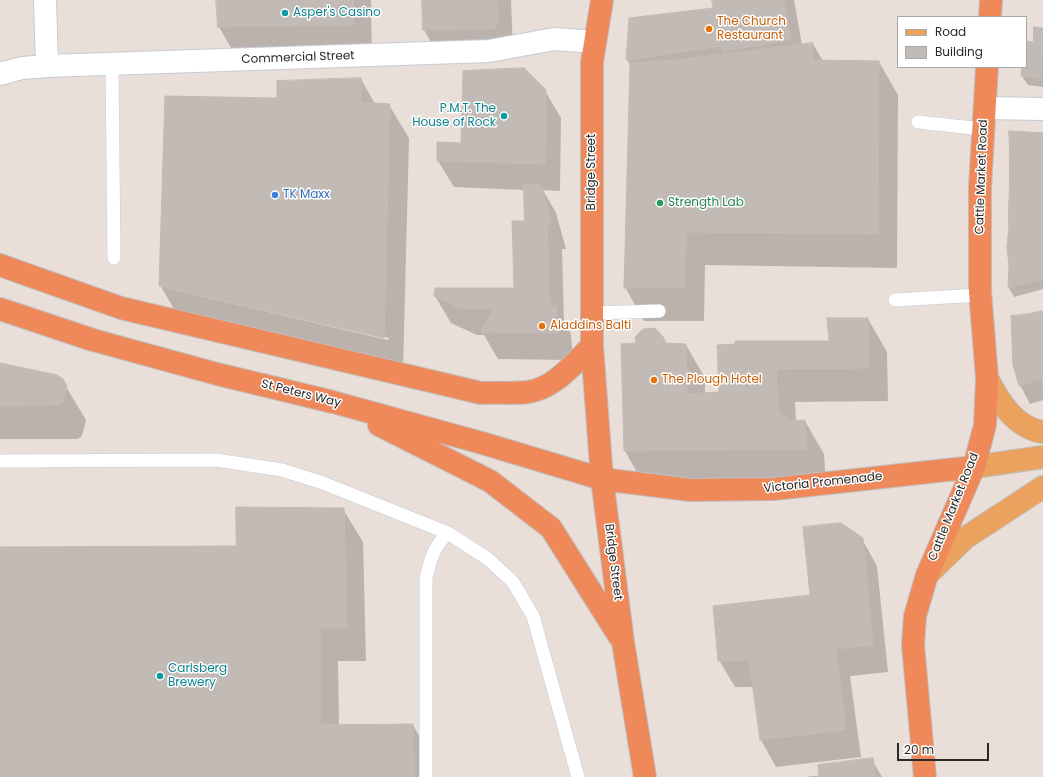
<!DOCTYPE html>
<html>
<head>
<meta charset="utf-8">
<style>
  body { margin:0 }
  #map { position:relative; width:1043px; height:777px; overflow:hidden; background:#eaded9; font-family:Poppins,sans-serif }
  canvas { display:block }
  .legend { position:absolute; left:897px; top:16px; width:130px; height:52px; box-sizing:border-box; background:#fff; border:1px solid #a9a9a9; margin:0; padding:5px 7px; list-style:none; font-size:12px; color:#282828 }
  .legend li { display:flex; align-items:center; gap:8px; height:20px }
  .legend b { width:20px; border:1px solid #a9a9a9 }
  .scale { position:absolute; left:897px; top:743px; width:92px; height:18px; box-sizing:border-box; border:2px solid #282828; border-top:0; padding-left:5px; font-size:12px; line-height:14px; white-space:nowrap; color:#282828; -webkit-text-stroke:3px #fff; paint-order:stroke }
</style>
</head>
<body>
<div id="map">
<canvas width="1043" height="777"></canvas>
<ul class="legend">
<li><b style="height:5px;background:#eaa25e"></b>Road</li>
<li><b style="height:11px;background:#c2bab5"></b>Building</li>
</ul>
<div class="scale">20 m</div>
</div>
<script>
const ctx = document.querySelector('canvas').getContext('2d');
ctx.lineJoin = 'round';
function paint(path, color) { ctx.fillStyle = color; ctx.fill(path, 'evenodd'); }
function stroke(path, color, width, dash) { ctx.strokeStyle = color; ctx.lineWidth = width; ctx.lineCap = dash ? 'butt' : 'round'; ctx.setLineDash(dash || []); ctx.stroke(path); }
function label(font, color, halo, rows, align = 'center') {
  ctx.font = font + ' Poppins,sans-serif'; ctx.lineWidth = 3; ctx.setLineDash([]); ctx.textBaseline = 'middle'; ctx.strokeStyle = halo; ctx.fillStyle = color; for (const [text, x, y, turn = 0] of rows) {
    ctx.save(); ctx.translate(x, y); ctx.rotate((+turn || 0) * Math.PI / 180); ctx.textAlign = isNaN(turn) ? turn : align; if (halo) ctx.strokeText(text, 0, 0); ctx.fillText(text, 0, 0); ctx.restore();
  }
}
paint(new Path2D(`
  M 217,0 L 371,0 L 372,59 L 238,60 L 219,27 Z
  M 423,0 L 511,0 L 513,50 L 440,57 L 424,30 Z
  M 713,0 L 794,0 L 802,45 L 813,44 L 823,61 L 879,62 L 898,95 L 897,268 L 705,265 L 704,321 L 644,321 L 625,287 L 631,66 L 627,60 L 714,8 Z
  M 1035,28 L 1043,29 L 1043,87 L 1028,85 L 1022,76 L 1023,67 L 1026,67 L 1026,42 L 1034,43 Z
  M 361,79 L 375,104 L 389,105 L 409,138 L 403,371 L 180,319 L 160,285 L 278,99 ZM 179,289 L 389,338 L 388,340 L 179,291 Z
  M 545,91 L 561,118 L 560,191 L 543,190 L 556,213 L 566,249 L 562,249 L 564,322 L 571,334 L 573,360 L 498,359 L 484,335 L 477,335 L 451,323 L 435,296 L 515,289 L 524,222 L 525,190 L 454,187 L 438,161 Z
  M 1010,132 L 1043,134 L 1043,289 L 1014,297 L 1009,288 Z
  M 1042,312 L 1043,400 L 1030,404 L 1020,385 L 1012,317 Z
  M 868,319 L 887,352 L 888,401 L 795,402 L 796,421 L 805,421 L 824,454 L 826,483 L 644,485 L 625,451 L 637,344 L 663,338 L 667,344 L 686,345 L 705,378 L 705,394 L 720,393 L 830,342 Z
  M 0,364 L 62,380 L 86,420 L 82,436 L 77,439 L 0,439 Z
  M 343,509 L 363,542 L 366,661 L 338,661 L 339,726 L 413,725 L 432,759 L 432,777 L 0,777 L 0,548 L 237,547 Z
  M 862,539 L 877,566 L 888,672 L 850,676 L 861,757 L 776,767 L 761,740 L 754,687 L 735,687 L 719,660 L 811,596 Z
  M 872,760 L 882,777 L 817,777 Z`), '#0003');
const building = new Path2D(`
  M 216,0 L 353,0 L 354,25 L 218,27 Z
  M 422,0 L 497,0 L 498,23 L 494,29 L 423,30 Z
  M 712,0 L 784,0 L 791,40 L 723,51 L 721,46 L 626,60 L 629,18 L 713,8 Z
  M 1034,27 L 1043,28 L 1041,78 L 1021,76 L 1022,67 L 1026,67 L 1026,41 L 1033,42 Z
  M 813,43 L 813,60 L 879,61 L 878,234 L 686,232 L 685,287 L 624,288 L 630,63 L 676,60 Z
  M 524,68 L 546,90 L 545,164 L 437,161 L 437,142 L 461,143 L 463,71 Z
  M 361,78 L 361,102 L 390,104 L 384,338 L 159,286 L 165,96 L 277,98 L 277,81 Z
  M 1009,131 L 1043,133 L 1043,149 L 1010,149 Z
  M 1010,149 L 1043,149 L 1043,168 L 1010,167 Z
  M 1010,167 L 1043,168 L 1043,186 L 1010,185 Z
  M 524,185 L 541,185 L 551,222 L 547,222 L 550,307 L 556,306 L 558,333 L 481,332 L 493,309 L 461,309 L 434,296 L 435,288 L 514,288 L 512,221 L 524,221 Z
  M 1010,185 L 1043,186 L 1043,206 L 1009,206 Z
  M 1009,206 L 1043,206 L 1043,225 L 1009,226 Z
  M 1043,225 L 1043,246 L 1007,247 L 1009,226 Z
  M 1043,246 L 1043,264 L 1009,265 L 1007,247 Z
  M 1043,264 L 1043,279 L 1008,288 L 1009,265 Z
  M 1042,311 L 1043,314 L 1043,374 L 1029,314 Z
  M 1029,314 L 1043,378 L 1019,386 L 1013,365 L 1011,316 Z
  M 827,318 L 868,318 L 869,368 L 776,369 L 778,410 L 789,421 L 805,420 L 807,449 L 624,451 L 621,344 L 636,343 L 635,337 L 643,329 L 655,328 L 664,338 L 664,343 L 686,344 L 687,394 L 719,392 L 717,345 L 735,344 L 735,341 L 829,341 Z
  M 0,363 L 57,375 L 63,379 L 67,386 L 63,402 L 57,405 L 0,406 Z
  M 236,507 L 344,508 L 347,628 L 320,628 L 320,725 L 413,724 L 414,777 L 0,777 L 0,547 L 236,546 Z
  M 841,523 L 863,538 L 873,645 L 836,649 L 846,730 L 760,740 L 749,660 L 718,661 L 713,606 L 810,595 L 803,527 Z
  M 873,758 L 875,777 L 809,777 L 819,776 L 818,765 Z`);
paint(building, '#c2bab5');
stroke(building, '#c5bab3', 1);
const service = new Path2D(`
  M 112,65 L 114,258
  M 918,122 L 983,129
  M 895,300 L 980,295
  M 592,313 L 659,311
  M 0,461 L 216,460 L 282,470 L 323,483 L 448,533 L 488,559 L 513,582 L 533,616 L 578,777
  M 426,777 L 426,578 C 431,558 433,548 448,533`);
const minor = new Path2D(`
  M 45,0 L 47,66
  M 0,74 L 22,68 L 47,66 L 489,51 L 554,39 L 595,42
  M 985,108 L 1043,109`);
const primary = new Path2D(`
  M 987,378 C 999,401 1015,428 1043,432
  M 974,467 L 1043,457
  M 927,575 L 965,538 L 1043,487`);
const trunk = new Path2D(`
  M 602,0 L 592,62 L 592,346 L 602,479 L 623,642 L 645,777
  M 990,17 L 991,0
  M 0,265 L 121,308 L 481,393 C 496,392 513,394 528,392 C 555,388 574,363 592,346
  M 0,309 L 93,340 L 217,374 L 333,402 L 482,443 L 602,479 L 690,490 L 774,489 L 974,467
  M 379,425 L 490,481 L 551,528 L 619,636
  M 925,777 L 913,645 L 915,616 L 927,575 L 974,467 L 985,425 L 987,378 L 980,291 L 980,187 L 987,67`);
stroke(service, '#c5ccd5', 14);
stroke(minor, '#c5ccd5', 24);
stroke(primary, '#bebebe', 24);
stroke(trunk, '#bebebe', 24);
stroke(service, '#fff', 13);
stroke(minor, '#fff', 22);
stroke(primary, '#eaa25e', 22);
stroke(trunk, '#f0895a', 22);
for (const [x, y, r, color] of [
  [285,13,4,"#0f9aa8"],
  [709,29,4,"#e8710a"],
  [504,116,4,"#0f9aa8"],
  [275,195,4,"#3f7fe0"],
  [660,203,4,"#2e9e5b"],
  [542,326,4,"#e8710a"],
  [654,380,4,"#e8710a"],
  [160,676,4,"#0f9aa8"]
]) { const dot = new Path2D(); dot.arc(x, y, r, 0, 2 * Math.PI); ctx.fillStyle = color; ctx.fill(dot); stroke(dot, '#fff', 1.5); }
label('12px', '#0d838f', '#fff', [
  ["Asper's Casino",293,13],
  ["P.M.T. The",496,109,"right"],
  ["House of Rock",496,123,"right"],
  ["Carlsberg",168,669],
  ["Brewery",168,683]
], 'left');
label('12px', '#c56008', '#fff', [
  ["The Church",717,22],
  ["Restaurant",717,36],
  ["Aladdins Balti",550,326],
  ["The Plough Hotel",662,380]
], 'left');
label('12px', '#282828', '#fff', [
  ["Commercial Street",298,58,-2],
  ["Bridge Street",592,172,-90],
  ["Cattle Market Road",982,177,-88],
  ["St Peters Way",301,394,14],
  ["Victoria Promenade",823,483,-6],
  ["Cattle Market Road",954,507,-68],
  ["Bridge Street",613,562,83]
]);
label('12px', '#366cbe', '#fff', [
  ["TK Maxx",283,195]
], 'left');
label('12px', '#27864d', '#fff', [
  ["Strength Lab",668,203]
], 'left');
</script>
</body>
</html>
